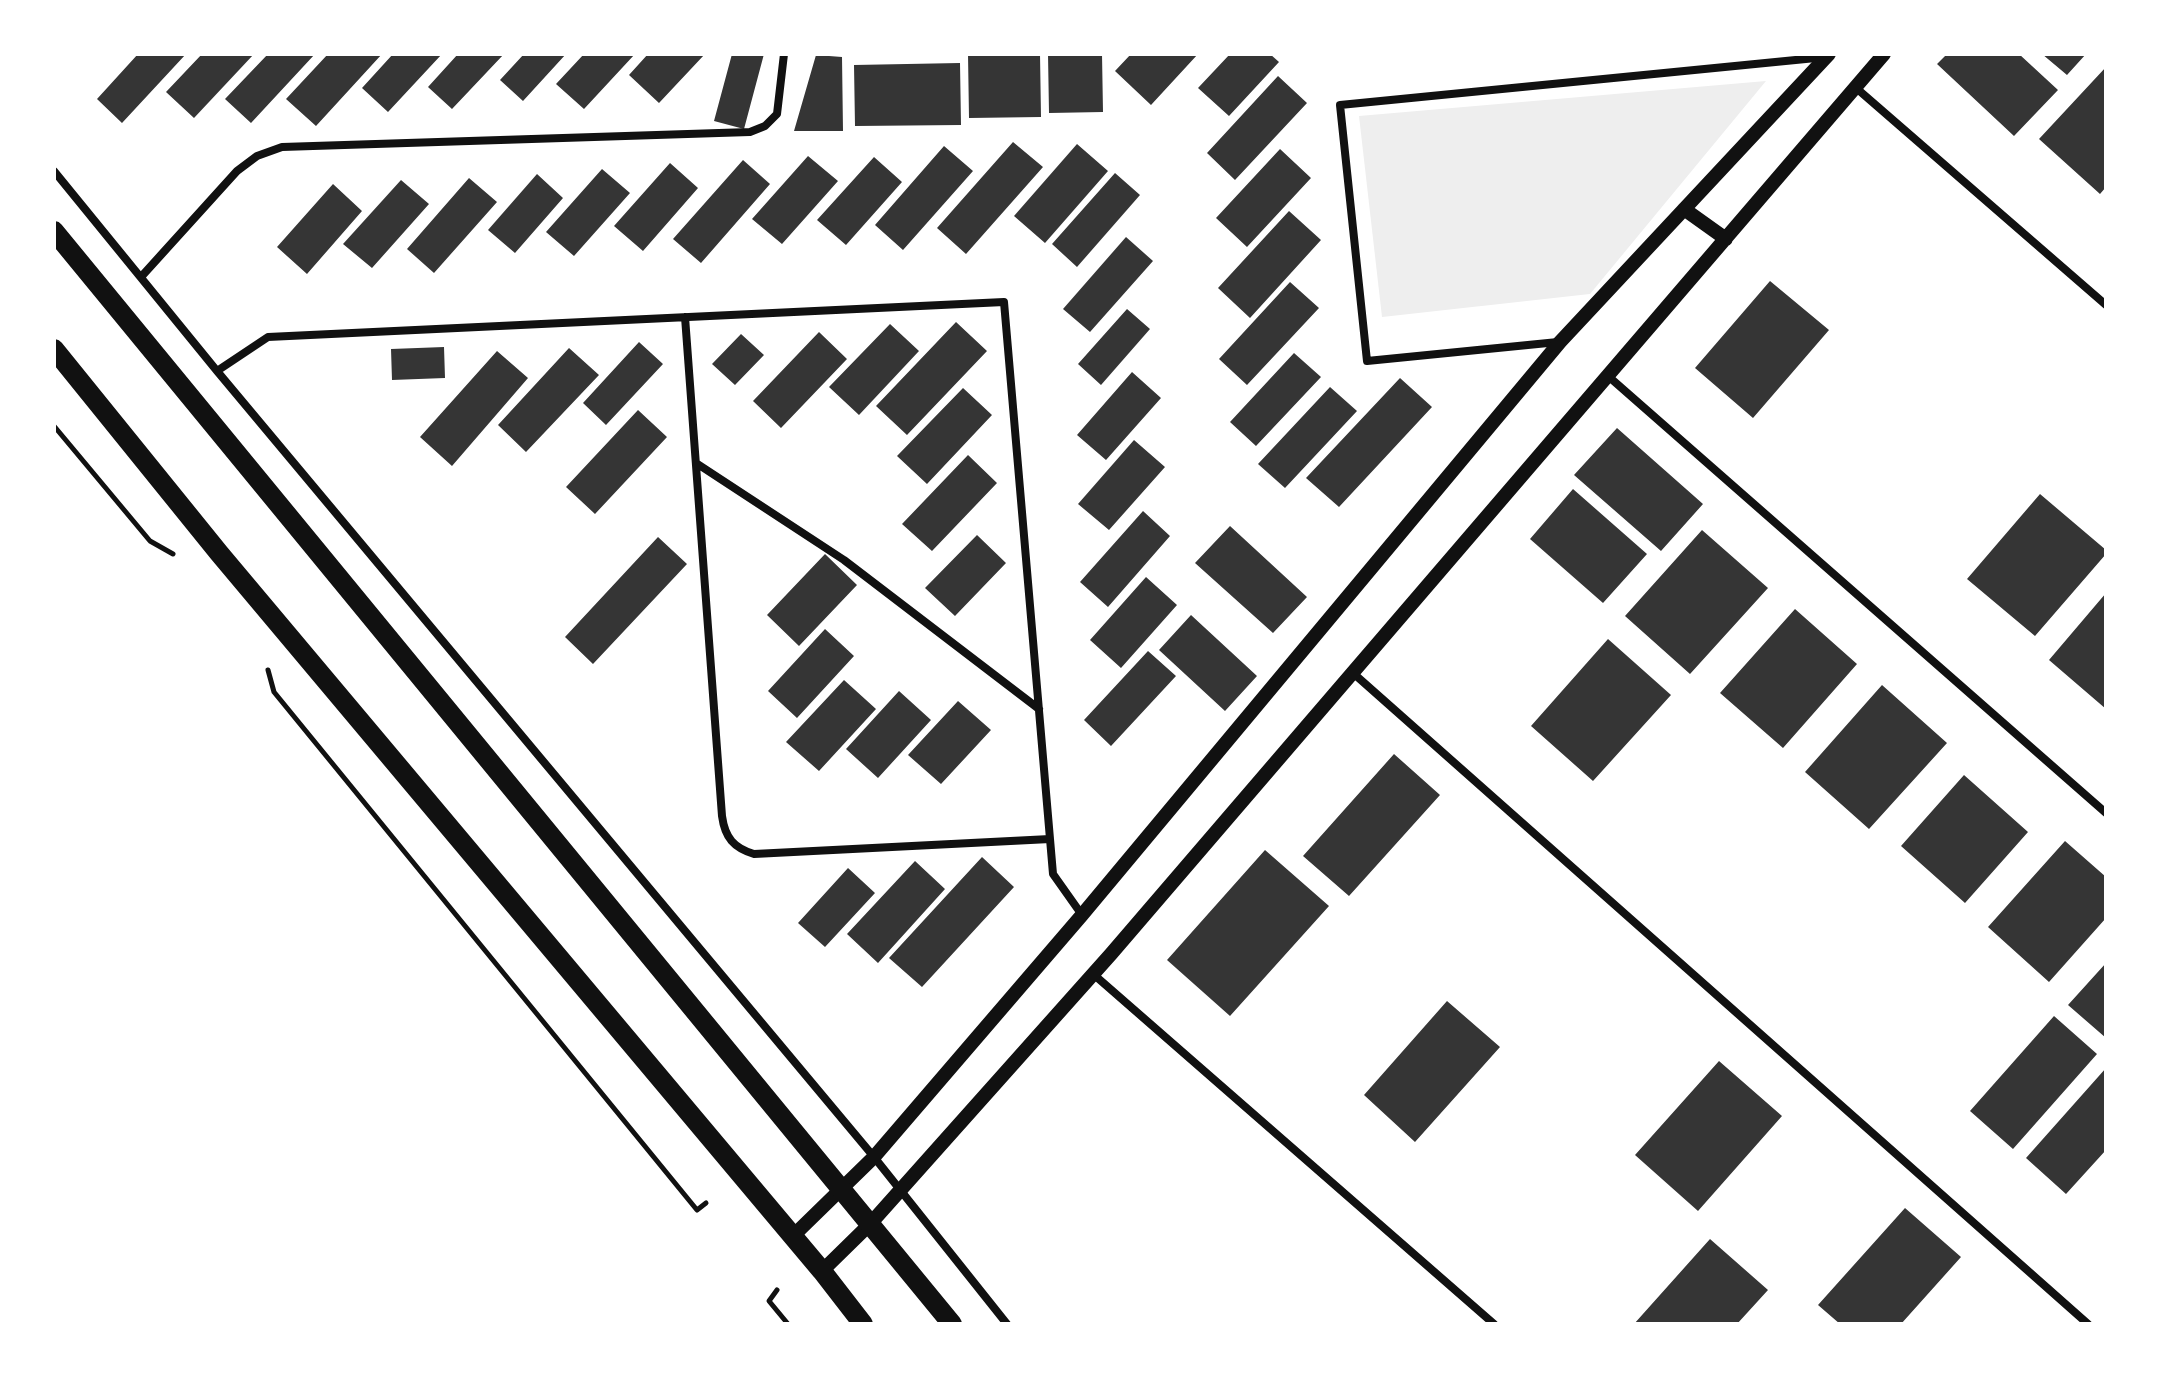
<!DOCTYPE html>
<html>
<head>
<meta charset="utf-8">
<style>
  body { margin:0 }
  #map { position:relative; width:2160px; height:1378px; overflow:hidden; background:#fff; font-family:"Sofia Sans Condensed",sans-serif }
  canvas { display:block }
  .frame { position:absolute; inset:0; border:56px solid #fff; pointer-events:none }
</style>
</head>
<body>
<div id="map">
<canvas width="2160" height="1378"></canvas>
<div class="frame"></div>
</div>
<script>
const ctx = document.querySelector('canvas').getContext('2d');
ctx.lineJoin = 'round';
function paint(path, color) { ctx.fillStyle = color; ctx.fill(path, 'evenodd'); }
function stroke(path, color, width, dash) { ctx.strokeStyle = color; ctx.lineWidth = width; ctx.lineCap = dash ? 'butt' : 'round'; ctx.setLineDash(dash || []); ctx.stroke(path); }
paint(new Path2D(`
  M 1766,81 L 1590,294 L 1382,317 L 1359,116 Z`), '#eee');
paint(new Path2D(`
  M 138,54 L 186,54 L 122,123 L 97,99 Z
  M 202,54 L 254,54 L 194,118 L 166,92 Z
  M 268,54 L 315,54 L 251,123 L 225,99 Z
  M 328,54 L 382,54 L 316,126 L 286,99 Z
  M 393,54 L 442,54 L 388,112 L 362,88 Z
  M 458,54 L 504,54 L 452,109 L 428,87 Z
  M 524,54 L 566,54 L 523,101 L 500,80 Z
  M 584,54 L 635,54 L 584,109 L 556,84 Z
  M 648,54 L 705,54 L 659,103 L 629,75 Z
  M 732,54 L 764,54 L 744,129 L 714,121 Z
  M 968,54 L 1040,54 L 1041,117 L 969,118 Z
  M 1048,54 L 1102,54 L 1103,112 L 1049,113 Z
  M 1131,54 L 1198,54 L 1151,105 L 1115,71 Z
  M 1230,54 L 1270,54 L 1279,62 L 1229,116 L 1198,88 Z
  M 1947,54 L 2019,54 L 2058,90 L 2014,136 L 1937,64 Z
  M 2042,54 L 2086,54 L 2067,75 Z
  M 816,55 L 842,57 L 843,131 L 794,131 Z
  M 960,63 L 961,125 L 855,126 L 854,65 Z
  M 2106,67 L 2106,187 L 2100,194 L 2039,139 Z
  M 1278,76 L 1307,103 L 1235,180 L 1207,153 Z
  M 1013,142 L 1043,167 L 966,254 L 937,228 Z
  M 1077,144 L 1108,171 L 1045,243 L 1014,216 Z
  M 944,146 L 973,171 L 903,250 L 875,225 Z
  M 1280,149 L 1311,178 L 1247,247 L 1216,218 Z
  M 808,156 L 838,181 L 782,244 L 752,219 Z
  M 874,157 L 902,182 L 846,245 L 817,220 Z
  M 743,160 L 770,184 L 701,263 L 673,239 Z
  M 670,163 L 698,188 L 643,251 L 614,226 Z
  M 602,169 L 630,193 L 574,256 L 546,232 Z
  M 1115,173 L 1140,195 L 1077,267 L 1052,244 Z
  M 537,174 L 563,198 L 515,253 L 488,230 Z
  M 469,178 L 497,202 L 434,273 L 407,249 Z
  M 401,180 L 429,204 L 372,268 L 343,244 Z
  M 333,184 L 362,211 L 307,274 L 277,247 Z
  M 1289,211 L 1321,240 L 1250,318 L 1218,288 Z
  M 1126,237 L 1153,261 L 1090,332 L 1063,309 Z
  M 1770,281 L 1829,330 L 1753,418 L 1695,368 Z
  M 1290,282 L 1319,308 L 1247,385 L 1219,359 Z
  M 1127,309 L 1150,329 L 1101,385 L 1078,364 Z
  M 956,322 L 987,351 L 907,435 L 876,406 Z
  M 890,324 L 919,351 L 859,415 L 829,387 Z
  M 819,332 L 847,359 L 781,428 L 753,401 Z
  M 741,334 L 764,355 L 735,385 L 712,364 Z
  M 639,342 L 663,364 L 606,425 L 583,403 Z
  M 444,347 L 445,378 L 392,380 L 391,349 Z
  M 569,348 L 599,375 L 526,452 L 498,425 Z
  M 497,351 L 528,378 L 452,466 L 420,437 Z
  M 1294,353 L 1321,377 L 1256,446 L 1230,422 Z
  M 1132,372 L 1161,398 L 1106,460 L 1077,435 Z
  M 1400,378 L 1432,407 L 1339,507 L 1306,478 Z
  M 1330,387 L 1357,411 L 1285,488 L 1258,464 Z
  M 963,388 L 992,415 L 927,484 L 897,456 Z
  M 638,410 L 667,437 L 595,514 L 566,487 Z
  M 1617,428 L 1703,504 L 1661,551 L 1574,475 Z
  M 1134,440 L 1165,467 L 1109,530 L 1078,504 Z
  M 968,455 L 997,483 L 932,551 L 902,524 Z
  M 1573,489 L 1647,554 L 1603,603 L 1530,539 Z
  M 2040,494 L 2106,550 L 2106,554 L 2035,636 L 1967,579 Z
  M 1143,511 L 1170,536 L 1108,607 L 1080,582 Z
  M 1230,526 L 1307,597 L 1273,633 L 1195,563 Z
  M 1702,530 L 1768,588 L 1690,674 L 1625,616 Z
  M 977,535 L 1006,563 L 955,616 L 925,588 Z
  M 658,537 L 687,564 L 593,664 L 565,637 Z
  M 825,554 L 857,585 L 799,646 L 767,615 Z
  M 1146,577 L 1177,605 L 1121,668 L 1090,640 Z
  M 2106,593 L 2106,709 L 2049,660 Z
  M 1795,609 L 1857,664 L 1783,748 L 1720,693 Z
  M 1191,615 L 1257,676 L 1225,711 L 1159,650 Z
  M 825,629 L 854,656 L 797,718 L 768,691 Z
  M 1608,639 L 1671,695 L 1593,781 L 1531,726 Z
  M 1148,651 L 1176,676 L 1111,746 L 1084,720 Z
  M 844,680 L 876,709 L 819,771 L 786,742 Z
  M 1882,685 L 1947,743 L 1869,829 L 1805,772 Z
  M 899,691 L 931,720 L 878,778 L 846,749 Z
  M 958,701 L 991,730 L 941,784 L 908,755 Z
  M 1394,754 L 1440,795 L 1349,896 L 1303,856 Z
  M 1964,775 L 2028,832 L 1965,903 L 1901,846 Z
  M 2065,841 L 2106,877 L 2106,918 L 2049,982 L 1988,927 Z
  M 1265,850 L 1329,906 L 1230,1016 L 1167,960 Z
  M 982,857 L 1014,887 L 922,987 L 889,958 Z
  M 915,861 L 945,889 L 878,963 L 847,934 Z
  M 848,868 L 875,893 L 825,947 L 798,923 Z
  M 2106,963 L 2106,1038 L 2068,1005 Z
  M 1447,1001 L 1500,1047 L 1415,1142 L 1364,1095 Z
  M 2054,1016 L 2097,1054 L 2013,1149 L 1970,1111 Z
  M 1719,1061 L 1782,1116 L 1698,1211 L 1635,1155 Z
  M 2106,1068 L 2106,1150 L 2066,1194 L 2026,1158 Z
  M 1905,1208 L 1961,1257 L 1901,1324 L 1840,1324 L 1818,1305 Z
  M 1710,1239 L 1768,1290 L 1737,1324 L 1634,1324 Z`), '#353535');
stroke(new Path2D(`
  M 54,426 L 150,541 L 173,554
  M 268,670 L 274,692 C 416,864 555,1038 697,1210 L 706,1203
  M 777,1290 L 769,1301 L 788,1324`), '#111', 5);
stroke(new Path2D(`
  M 1855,87 L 2106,305
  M 54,171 L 217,371 L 874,1157 L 1007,1324
  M 141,277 L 237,171 L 257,156 L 282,147 L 750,132 L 765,126 L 777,114 L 784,54
  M 685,317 L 722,816 C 725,838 734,848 754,854 L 1050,839
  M 1558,342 L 1367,361 L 1340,105 L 1826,57
  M 217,371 L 268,337 L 1004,302 L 1053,874 L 1082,915
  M 1608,376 L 2106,813
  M 696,463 L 844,560 L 1039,709
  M 1353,673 L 2088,1324
  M 1092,973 L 1494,1324`), '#111', 8);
stroke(new Path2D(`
  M 1684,209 L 1726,239
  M 793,1236 L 874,1157 L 1082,915 L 1560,342 L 1829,54
  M 822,1271 L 871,1223 L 1111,954 L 1884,54`), '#111', 14);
stroke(new Path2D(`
  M 54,231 L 952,1324
  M 54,349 L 219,553 L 822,1271 L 863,1324`), '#111', 20);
</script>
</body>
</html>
